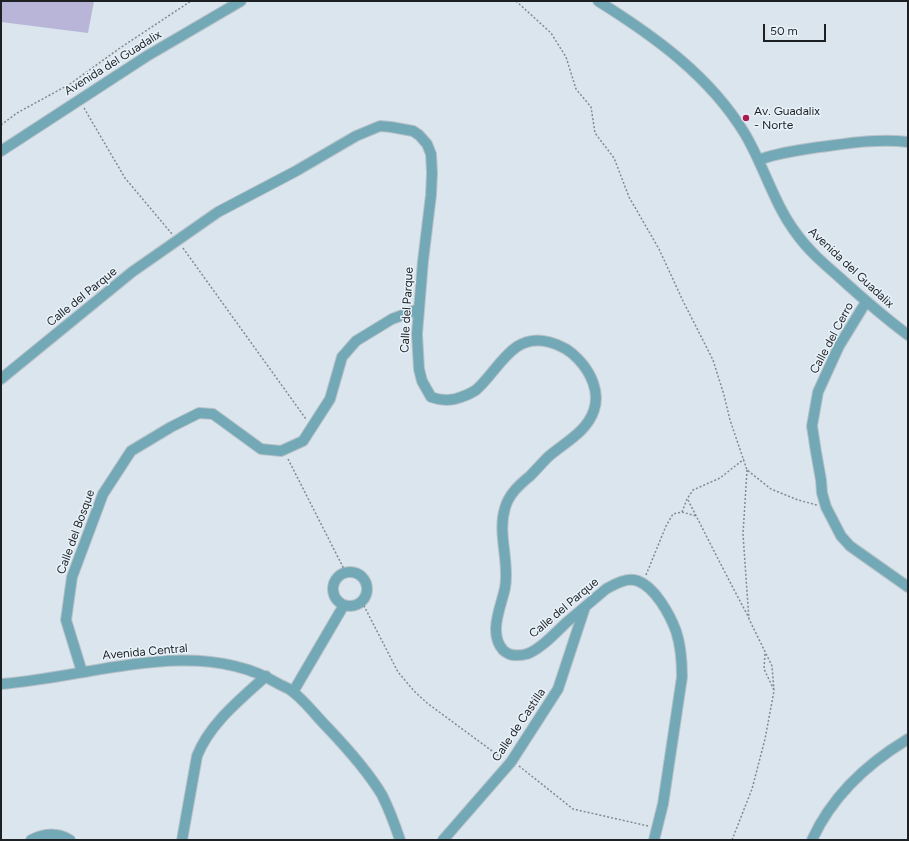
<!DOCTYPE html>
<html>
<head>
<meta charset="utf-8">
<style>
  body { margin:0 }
  #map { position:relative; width:909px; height:841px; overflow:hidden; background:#dbe5ed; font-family:Figtree,sans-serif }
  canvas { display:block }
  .frame { position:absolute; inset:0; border:2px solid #1e2124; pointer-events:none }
  .scale { position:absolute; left:763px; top:24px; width:63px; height:18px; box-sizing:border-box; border:2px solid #1e2124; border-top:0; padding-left:5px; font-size:12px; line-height:14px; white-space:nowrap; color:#1e2124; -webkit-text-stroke:3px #e8f2fa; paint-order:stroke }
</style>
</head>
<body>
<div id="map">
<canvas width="909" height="841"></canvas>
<div class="frame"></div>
<div class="scale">50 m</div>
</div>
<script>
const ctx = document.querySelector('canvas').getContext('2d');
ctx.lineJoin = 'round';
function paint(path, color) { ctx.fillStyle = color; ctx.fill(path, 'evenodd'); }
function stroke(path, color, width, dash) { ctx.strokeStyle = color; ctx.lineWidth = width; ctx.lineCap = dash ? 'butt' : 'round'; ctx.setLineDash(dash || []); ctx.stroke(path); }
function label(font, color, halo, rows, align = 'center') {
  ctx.font = font + ' Figtree,sans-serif'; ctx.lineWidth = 3; ctx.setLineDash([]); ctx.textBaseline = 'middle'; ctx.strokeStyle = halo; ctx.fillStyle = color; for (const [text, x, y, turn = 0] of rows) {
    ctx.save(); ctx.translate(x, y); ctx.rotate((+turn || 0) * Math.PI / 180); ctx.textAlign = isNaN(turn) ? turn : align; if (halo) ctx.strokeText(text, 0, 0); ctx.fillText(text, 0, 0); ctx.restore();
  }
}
paint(new Path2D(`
  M 1,1 L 94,1 L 88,33 L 1,22 Z`), '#b9b5d9');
const minor = new Path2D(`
  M 598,1 C 654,36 710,76 745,134 C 764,166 774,204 796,233 C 808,250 823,263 838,276 C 861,297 884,317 908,335
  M 1,151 L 147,56 L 241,1
  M 759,160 C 776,153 794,151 813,148 C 845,144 876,138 908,142
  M 866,302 L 839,346 L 818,392 L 812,426 L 816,452 L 821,480 L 822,493 L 826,507 L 841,536 L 850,546 L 908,587
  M 1,379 L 132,272 L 218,212 L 296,171 L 356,136 L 380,126 L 391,127 L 413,131 L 419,135 L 427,144 L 431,154 L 432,173 L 431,195 L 423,261 L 417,334 L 419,369 L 422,381 L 431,397 C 439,400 446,401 455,399 C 462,397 470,394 476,390 C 499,370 512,332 549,342 C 561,345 571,351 579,360 C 591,373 600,392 594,410 C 587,432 564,443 548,457 C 542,463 536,470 530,476 C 519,485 509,494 505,508 C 497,534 510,562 505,588 C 501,607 488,633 503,650 C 509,656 519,656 527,654 C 542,648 555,633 567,622 C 580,611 593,600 606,589 C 615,584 627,577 638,581 C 655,587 670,615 676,631 C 681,646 682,662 682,677 L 663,804 L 654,840
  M333 589a17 17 0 1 1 34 0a17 17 0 1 1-34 0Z
  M 82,672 L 66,620 L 72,577 L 103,494 L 131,451 L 171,427 L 199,413 L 213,414 L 261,449 L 281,451 L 303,441 L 330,399 L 342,357 L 356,341 L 392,319 L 419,309
  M 1,684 C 88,678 196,635 277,683 C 282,686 289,688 293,692 C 304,700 317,717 327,727 C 347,748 367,770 382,795 C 389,809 395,825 400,840
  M 293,692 L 344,605
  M 31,840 C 43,834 57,832 70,840
  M 182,840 L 197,756 C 210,723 241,699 266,676
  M 443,840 L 511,762 L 558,689 L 585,607
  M 812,840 C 832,796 868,763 908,739`);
stroke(minor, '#b9c2c9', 12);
stroke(new Path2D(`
  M 516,1 L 551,33 L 566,57 L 576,89 L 591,107 L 595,133 L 614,158 L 629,197 L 659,249 L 683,301 L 713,360 L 724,395 L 730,420 L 747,470 L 771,489 L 798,500 L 817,505
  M 84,108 L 125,178 L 172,234
  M 1,125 L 17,113 L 70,84 L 120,48 L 191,1
  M 183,248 L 306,419
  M 288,459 L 346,573
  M 688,500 C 708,539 728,579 749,618
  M 682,512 L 696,516
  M 646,575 L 666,526 L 673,514 L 682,512 L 687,499 L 693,490 L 720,478 L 744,459
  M 362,602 L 398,672 L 414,691 L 427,703 L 503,759
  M 765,654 L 764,669 L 774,690
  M 519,766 L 573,809 L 648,826
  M 732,840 L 752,789 L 765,739 L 774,691 L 772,666 L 749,619 L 748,606 L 743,534 L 747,470`), '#838a8f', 1.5, [2, 2]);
stroke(minor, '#73a9b6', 10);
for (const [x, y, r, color] of [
  [746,118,4,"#ac1b50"]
]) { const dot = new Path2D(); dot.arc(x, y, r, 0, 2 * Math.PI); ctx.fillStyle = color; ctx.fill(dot); stroke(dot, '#e8f2fa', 1.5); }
label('12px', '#1e2124', '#e8f2fa', [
  ["Avenida del Guadalix",113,63,-32],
  ["Avenida del Guadalix",851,268,43],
  ["Calle del Parque",82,297,-39],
  ["Calle del Parque",407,310,-87],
  ["Calle del Cerro",832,338,-62],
  ["Calle del Bosque",76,532,-70],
  ["Calle del Parque",564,608,-40],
  ["Avenida Central",145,652,-5],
  ["Calle de Castilla",519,725,-56]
]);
label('12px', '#1e2124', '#e8f2fa', [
  ["Av. Guadalix",754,111],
  ["- Norte",754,125]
], 'left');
</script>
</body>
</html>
